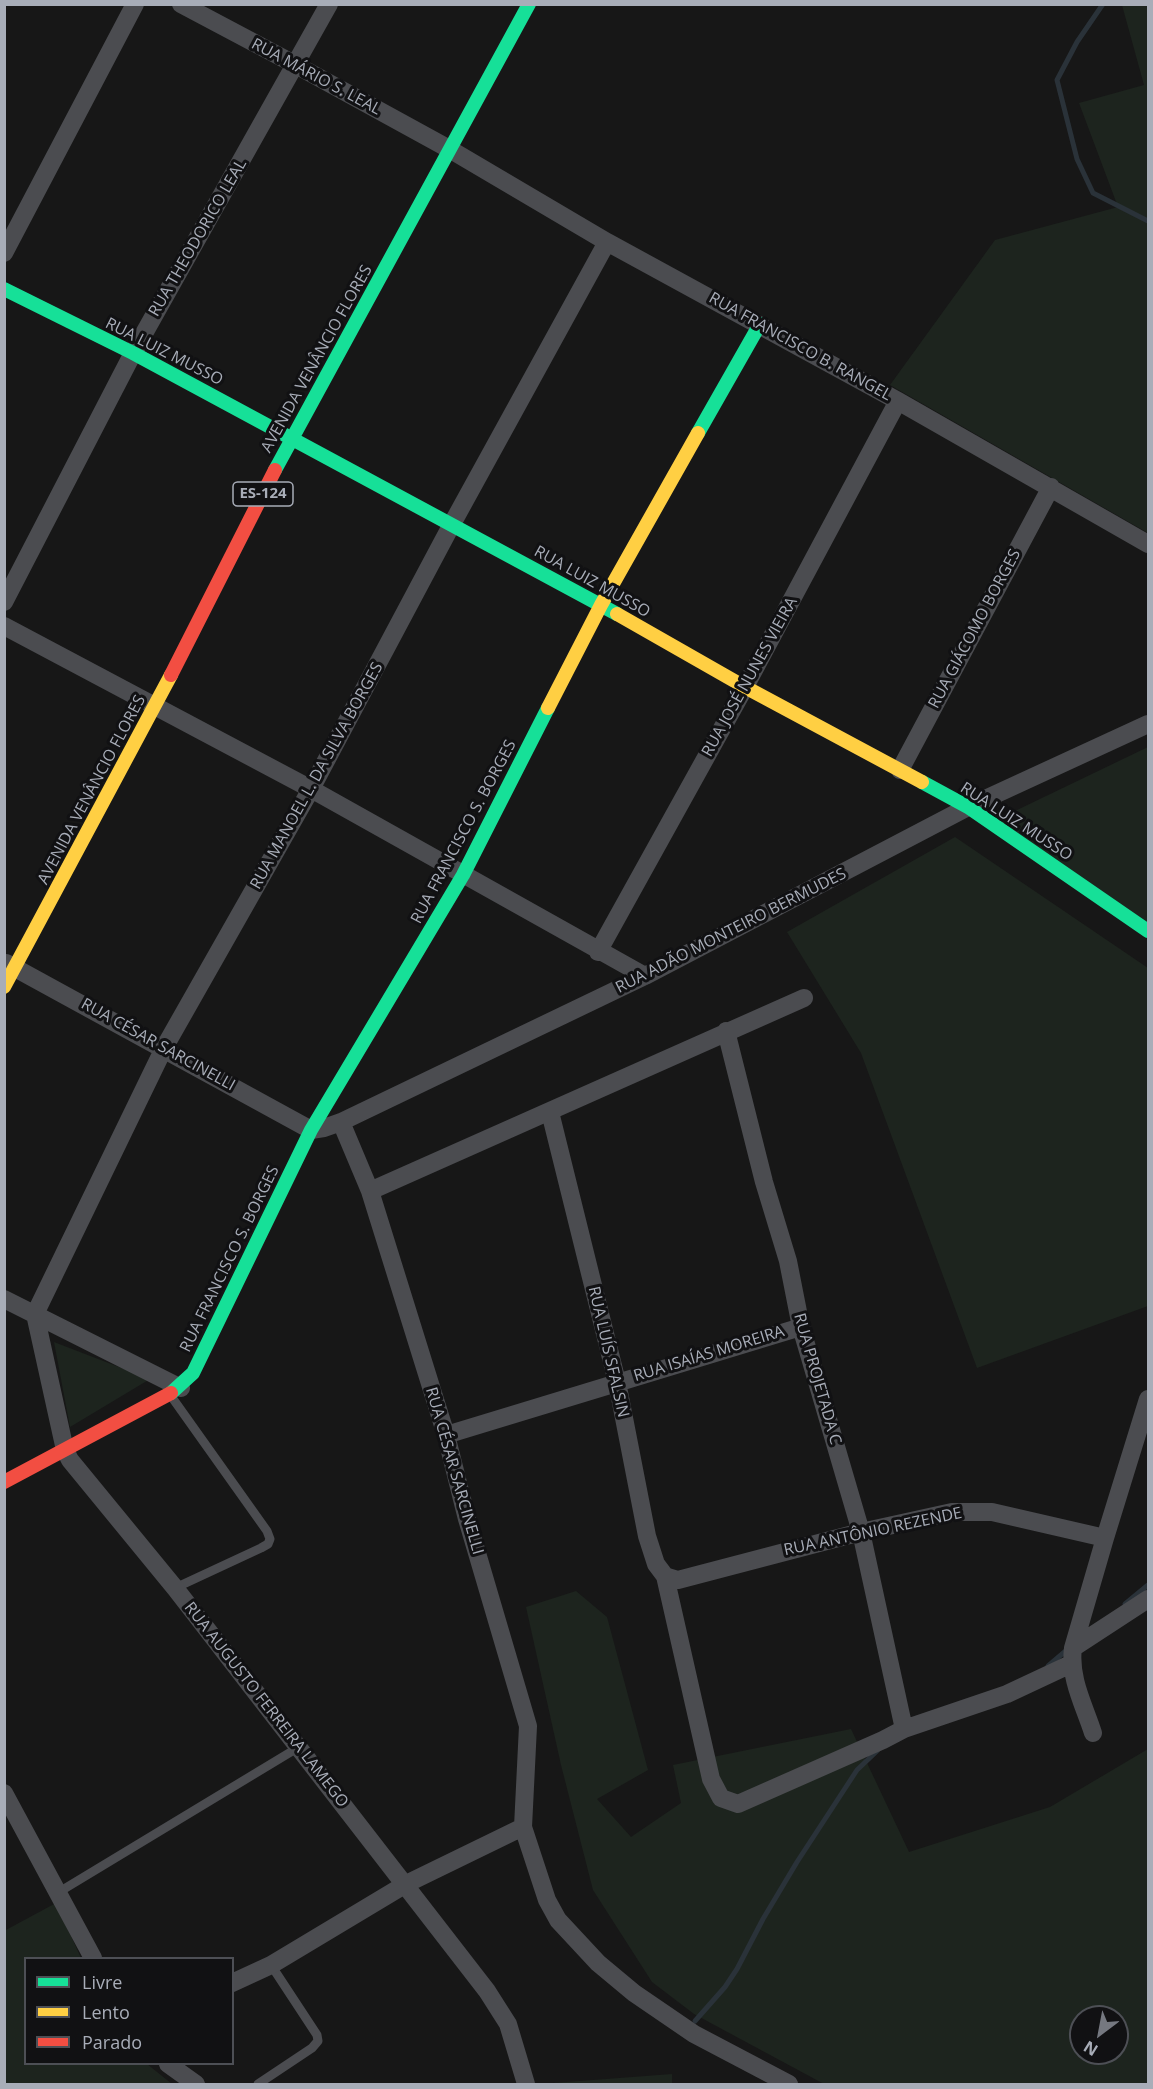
<!DOCTYPE html>
<html>
<head>
<meta charset="utf-8">
<style>
  body { margin:0 }
  #map { position:relative; width:1153px; height:2089px; overflow:hidden; background:#171717; font-family:"Open Sans",sans-serif }
  canvas { display:block }
  .frame { position:absolute; inset:0; border:6px solid #a8adb8; pointer-events:none }
  .legend { position:absolute; left:24px; top:1957px; width:210px; height:108px; box-sizing:border-box; background:#111113; border:2px solid #4d4f55; margin:0; padding:8px 10px; list-style:none; font-size:18px; color:#a8adb8 }
  .legend li { display:flex; align-items:center; gap:12px; height:30px }
  .legend b { width:30px; border:2px solid #4d4f55 }
  .north { position:absolute; left:1069px; top:2005px; width:60px; height:60px; box-sizing:border-box; background:#111113; border:2px solid #4d4f55; border-radius:50%; rotate:212deg; font-size:16px; font-weight:700; line-height:24px; text-align:center; color:#a8adb8 }
  .north::after { content:''; display:block; margin:auto; width:21px; height:27px; background:#757880; clip-path:polygon(50% 0,100% 100%,50% 72%,0 100%) }
</style>
</head>
<body>
<div id="map">
<canvas width="1153" height="2089"></canvas>
<div class="frame"></div>
<ul class="legend">
<li><b style="height:8px;background:#16e098"></b>Livre</li>
<li><b style="height:8px;background:#ffcf43"></b>Lento</li>
<li><b style="height:8px;background:#f24e42"></b>Parado</li>
</ul>
<div class="north">N</div>
</div>
<script>
const ctx = document.querySelector('canvas').getContext('2d');
ctx.lineJoin = 'round';
function paint(path, color) { ctx.fillStyle = color; ctx.fill(path, 'evenodd'); }
function stroke(path, color, width, dash) { ctx.strokeStyle = color; ctx.lineWidth = width; ctx.lineCap = dash ? 'butt' : 'round'; ctx.setLineDash(dash || []); ctx.stroke(path); }
function label(font, color, halo, rows, align = 'center') {
  ctx.font = font + ' "Open Sans",sans-serif'; ctx.lineWidth = 6; ctx.setLineDash([]); ctx.textBaseline = 'middle'; ctx.strokeStyle = halo; ctx.fillStyle = color; for (const [text, x, y, turn = 0] of rows) {
    ctx.save(); ctx.translate(x, y); ctx.rotate((+turn || 0) * Math.PI / 180); ctx.textAlign = isNaN(turn) ? turn : align; if (halo) ctx.strokeText(text, 0, 0); ctx.fillText(text, 0, 0); ctx.restore();
  }
}
paint(new Path2D(`
  M 1122,5 L 1148,5 L 1148,533 L 890,385 L 995,240 L 1118,207 L 1079,103 L 1144,85 Z
  M 1148,747 L 1148,929 L 990,823 Z
  M 955,837 L 1148,968 L 1148,1306 L 977,1368 L 861,1053 L 787,932 Z
  M 54,1342 L 150,1379 L 70,1427 Z
  M 576,1591 L 607,1617 L 648,1770 L 597,1799 L 631,1837 L 681,1803 L 673,1765 L 851,1729 L 909,1852 L 1050,1807 L 1148,1749 L 1148,2084 L 824,2084 L 694,2014 L 652,1982 L 593,1890 L 561,1765 L 526,1607 ZM 1081,2017 L 1117,2017 L 1117,2053 L 1081,2053 Z
  M 56,1903 L 81,1958 L 26,1958 L 26,2064 L 147,2064 L 172,2084 L 5,2084 L 4,1931 Z
  M 672,2074 L 672,2084 L 540,2084 Z`), '#1d241e');
stroke(new Path2D(`
  M 1103,4 L 1077,42 L 1057,80 L 1077,159 L 1093,193 L 1148,221
  M 1125,1604 L 1148,1585
  M 1048,1666 L 1068,1649
  M 695,2021 L 725,1987 L 737,1969 L 763,1919 L 797,1862 L 857,1770 L 878,1750`), '#2a3239', 5);
stroke(new Path2D(`
  M 171,1396 L 267,1531 L 270,1539 L 268,1544 L 261,1548 L 175,1588
  M 59,1892 L 299,1747
  M 258,2084 L 312,2048 L 318,2041 L 317,2035 L 271,1965`), '#4b4c50', 9);
stroke(new Path2D(`
  M 181,4 L 296,65 L 451,150 L 607,242 L 898,401 L 1148,544
  M 4,253 L 135,4
  M 4,602 L 133,353 L 329,4
  M 4,626 L 311,789 L 645,976
  M 900,770 L 1051,487
  M 598,952 L 745,687 L 898,401
  M 6,963 L 311,1130 L 324,1128 L 341,1122 L 645,976 L 968,807 L 1148,724
  M 726,1031 L 764,1182 L 788,1261 L 801,1327 L 861,1532 L 904,1729
  M 550,1112 L 617,1382 L 647,1536 L 656,1564 L 665,1576 L 678,1580 L 861,1532 L 952,1512 L 992,1512 L 1105,1538
  M 341,1122 L 370,1191 L 446,1435 L 467,1519 L 528,1726 L 523,1827 L 547,1900 L 558,1920 L 598,1963 L 634,1993 L 694,2034 L 789,2084
  M 370,1191 L 804,998
  M 4,1299 L 181,1388
  M 35,1314 L 164,1048 L 311,789 L 452,524 L 607,242
  M 35,1314 L 65,1450 L 70,1460 L 175,1588 L 487,1991 L 508,2024 L 526,2084
  M 446,1435 L 801,1327
  M 665,1576 L 711,1779 L 721,1798 L 738,1804 L 883,1740 L 904,1729 L 1007,1694 L 1071,1664
  M 1073,1648 L 1148,1599
  M 1093,1733 C 1084,1705 1069,1678 1073,1648 L 1105,1538 L 1148,1399
  M 4,1793 L 93,1958
  M 232,1983 L 271,1965 L 406,1884 L 523,1827
  M 168,2064 L 196,2084`), '#4b4c50', 18);
stroke(new Path2D(`
  M 4,289 L 133,353 L 617,614
  M 698,433 L 760,324
  M 275,470 L 529,4
  M 922,782 L 968,807 L 1148,931
  M 171,1393 L 193,1373 L 311,1130 L 463,875 L 548,708`), '#16e098', 14);
stroke(new Path2D(`
  M 617,614 L 745,687 L 922,782
  M 548,708 L 601,605 L 698,433
  M 4,987 L 171,675`), '#ffcf43', 14);
stroke(new Path2D(`
  M 171,675 L 275,470
  M 4,1482 L 171,1393`), '#f24e42', 14);
for (const [x, y, w] of [
  [263,494,60]
]) { const box = new Path2D(); box.roundRect(x - w / 2, y - 12, w, 24, 4.5); ctx.fillStyle = '#111113'; ctx.fill(box); stroke(box, '#a8adb8', 1.5); }
label('bold 15px', '#a8adb8', null, [
  ["ES-124",263,494]
]);
label('16px', '#a8adb8', '#111113', [
  ["RUA MÁRIO S. LEAL",316,77,28],
  ["RUA THEODORICO LEAL",198,238,-60],
  ["RUA FRANCISCO B. RANGEL",800,347,29],
  ["RUA LUIZ MUSSO",164,352,27],
  ["AVENIDA VENÂNCIO FLORES",317,359,-61],
  ["RUA LUIZ MUSSO",592,582,29],
  ["RUA GIÁCOMO BORGES",975,629,-62],
  ["RUA JOSÉ NUNES VIEIRA",750,677,-61],
  ["RUA MANOEL L. DA SILVA BORGES",317,776,-61],
  ["AVENIDA VENÂNCIO FLORES",92,790,-62],
  ["RUA LUIZ MUSSO",1016,822,33],
  ["RUA FRANCISCO S. BORGES",464,832,-62],
  ["RUA ADÃO MONTEIRO BERMUDES",731,931,-27],
  ["RUA CÉSAR SARCINELLI",158,1045,29],
  ["RUA FRANCISCO S. BORGES",230,1259,-64],
  ["RUA LUÍS SFALSIN",608,1352,77],
  ["RUA ISAÍAS MOREIRA",709,1354,-17],
  ["RUA PROJETADA C",817,1379,74],
  ["RUA CÉSAR SARCINELLI",454,1471,74],
  ["RUA ANTÔNIO REZENDE",873,1532,-12],
  ["RUA AUGUSTO FERREIRA LAMEGO",266,1705,52]
]);
</script>
</body>
</html>
